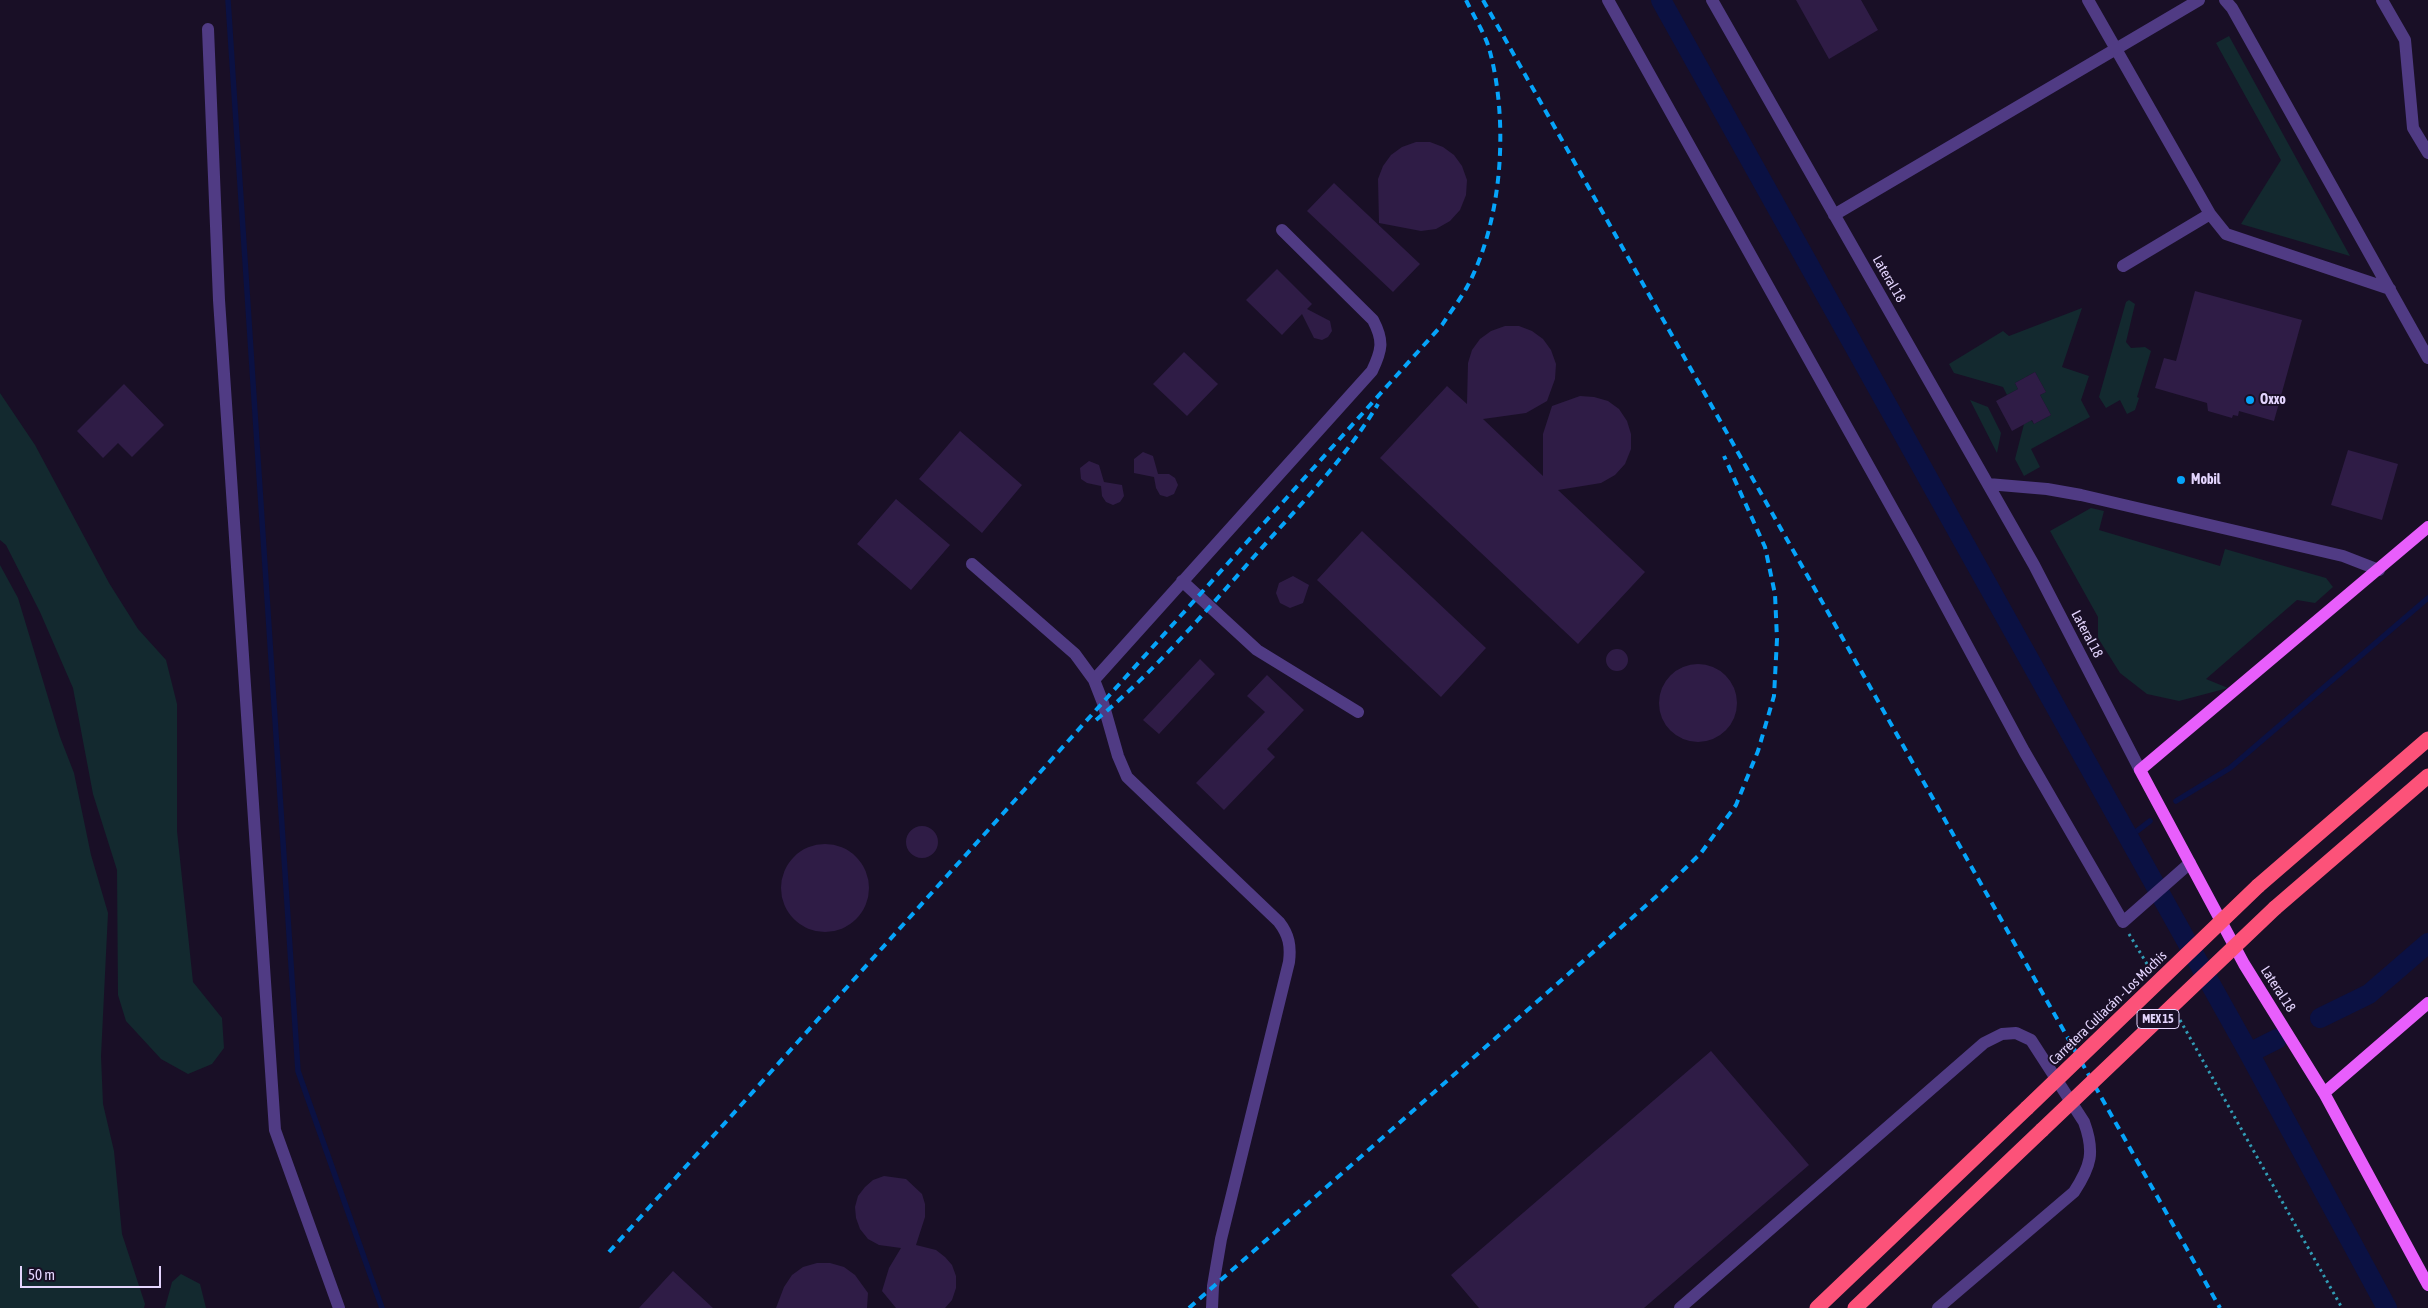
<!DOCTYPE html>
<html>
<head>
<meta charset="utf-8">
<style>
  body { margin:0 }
  #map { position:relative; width:2428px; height:1308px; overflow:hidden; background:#190f26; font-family:"Asap Condensed",sans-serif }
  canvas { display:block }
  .scale { position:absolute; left:20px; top:1266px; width:141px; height:22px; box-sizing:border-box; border:2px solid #e4d5fe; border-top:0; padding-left:6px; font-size:15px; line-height:18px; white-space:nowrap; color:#e4d5fe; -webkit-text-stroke:4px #190f26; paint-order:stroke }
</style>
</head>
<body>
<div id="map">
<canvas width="2428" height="1308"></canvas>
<div class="scale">50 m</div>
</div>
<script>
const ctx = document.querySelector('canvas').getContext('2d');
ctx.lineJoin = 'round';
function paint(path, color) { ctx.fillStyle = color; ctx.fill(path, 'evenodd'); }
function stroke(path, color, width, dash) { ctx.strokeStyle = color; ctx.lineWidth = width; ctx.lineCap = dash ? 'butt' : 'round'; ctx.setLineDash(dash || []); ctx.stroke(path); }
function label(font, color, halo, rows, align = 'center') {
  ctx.font = font + ' "Asap Condensed",sans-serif'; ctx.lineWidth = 4; ctx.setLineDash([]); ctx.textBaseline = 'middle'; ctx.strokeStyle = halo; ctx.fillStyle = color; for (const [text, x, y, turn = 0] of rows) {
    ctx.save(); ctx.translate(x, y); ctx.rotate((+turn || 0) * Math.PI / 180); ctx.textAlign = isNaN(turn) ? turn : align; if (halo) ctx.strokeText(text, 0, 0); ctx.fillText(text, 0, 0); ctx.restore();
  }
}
paint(new Path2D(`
  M 2229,36 L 2350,256 L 2241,224 L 2281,160 L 2216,43 Z
  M 2129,300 L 2135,304 L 2126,342 L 2131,348 L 2145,347 L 2151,351 L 2137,397 L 2139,398 L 2135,410 L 2127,414 L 2120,400 L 2106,408 L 2099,397 L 2126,302 Z
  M 2082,308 L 2062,367 L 2089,376 L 2081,400 L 2090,417 L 2031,449 L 2040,467 L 2024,476 L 2015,459 L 2024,424 L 2031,420 L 2034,424 L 2051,415 L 2040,395 L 2046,392 L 2035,372 L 2015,383 L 2018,389 L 2007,395 L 2003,387 L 1954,373 L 1949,364 L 2003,331 L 2009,336 Z
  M 0,393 L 35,445 L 109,583 L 138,629 L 166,660 L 177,704 L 177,831 L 193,982 L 222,1018 L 224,1048 L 212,1064 L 188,1074 L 161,1059 L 126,1021 L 118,995 L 117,870 L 93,794 L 73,688 L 40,612 L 6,545 L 0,540 Z
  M 1970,400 L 1988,407 L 2001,433 L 1997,453 Z
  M 2091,508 L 2104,511 L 2099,530 L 2220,566 L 2225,549 L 2326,578 L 2333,587 L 2315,603 L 2297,600 L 2206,679 L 2228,688 L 2179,701 L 2147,694 L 2120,673 L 2098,638 L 2098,617 L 2050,531 Z
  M 0,565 L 18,598 L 60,737 L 74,773 L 91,855 L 108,913 L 101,1056 L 103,1104 L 114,1151 L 122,1234 L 145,1304 L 144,1308 L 0,1308 Z
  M 181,1274 L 200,1284 L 206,1308 L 165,1308 L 172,1282 Z`), '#13292f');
stroke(new Path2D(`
  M 228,0 L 298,1071 L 382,1308
  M 2176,801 L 2230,768 L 2428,598
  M 2128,838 L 2150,821`), '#0b1143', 5.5);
stroke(new Path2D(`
  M 1661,0 L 2249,1053 L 2387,1308
  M 2320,1018 L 2369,994 L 2428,943
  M 2249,1053 L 2277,1039`), '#0b1143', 20);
paint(new Path2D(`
  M 1796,0 L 1861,0 L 1878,30 L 1829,59 Z
  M 1416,142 L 1430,142 L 1443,147 L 1454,155 L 1462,166 L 1467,180 L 1466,195 L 1460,210 L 1450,221 L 1436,229 L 1421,231 L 1379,223 L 1378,179 L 1383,166 L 1391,155 L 1402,147 Z
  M 1334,183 L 1420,264 L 1393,292 L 1307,211 Z
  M 1277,269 L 1312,304 L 1307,309 L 1330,321 L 1332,331 L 1328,337 L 1322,340 L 1314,338 L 1302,314 L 1282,335 L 1246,300 Z
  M 2195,291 L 2302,320 L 2274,421 L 2239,411 L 2238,416 L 2233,415 L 2232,418 L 2208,411 L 2207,403 L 2155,388 L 2164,358 L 2176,361 Z
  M 1505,326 L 1519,326 L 1532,331 L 1543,339 L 1551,350 L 1556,364 L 1555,379 L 1547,401 L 1526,413 L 1483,419 L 1543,476 L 1543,434 L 1552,406 L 1580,396 L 1594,397 L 1608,401 L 1619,409 L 1627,421 L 1631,434 L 1631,449 L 1625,464 L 1615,475 L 1601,483 L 1558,490 L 1645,572 L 1578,644 L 1380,458 L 1447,386 L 1467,404 L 1468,363 L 1472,350 L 1480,339 L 1491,331 Z
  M 1184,352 L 1218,384 L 1187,416 L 1153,384 Z
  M 2035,372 L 2046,392 L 2040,395 L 2051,415 L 2034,424 L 2032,420 L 2012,431 L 1996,401 L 2018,389 L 2015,383 Z
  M 124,384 L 164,425 L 132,457 L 118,443 L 103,458 L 77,431 Z
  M 960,431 L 1022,485 L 982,533 L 919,479 Z
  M 2348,450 L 2398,464 L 2382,520 L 2331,505 Z
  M 1143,452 L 1153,456 L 1158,474 L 1169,474 L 1175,478 L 1178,485 L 1174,494 L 1167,497 L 1160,495 L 1156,488 L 1154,477 L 1134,473 L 1134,459 Z
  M 1089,461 L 1099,465 L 1104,482 L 1122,485 L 1124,496 L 1120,502 L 1113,505 L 1106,502 L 1102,496 L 1101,486 L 1087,483 L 1081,479 L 1080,468 Z
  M 896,499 L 950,545 L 911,590 L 857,544 Z
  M 1362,531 L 1486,648 L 1441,697 L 1317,580 Z
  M 1293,576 L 1309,585 L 1303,603 L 1290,608 L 1280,603 L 1276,593 L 1279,583 Z
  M1606 660a11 11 0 1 1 22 0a11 11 0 1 1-22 0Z
  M 1200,659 L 1215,674 L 1159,734 L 1143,720 Z
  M1659 703a39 39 0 1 1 78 0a39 39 0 1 1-78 0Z
  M 1267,675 L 1304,710 L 1267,749 L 1275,757 L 1224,810 L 1196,783 L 1265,712 L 1247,696 Z
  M906 842a16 16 0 1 1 32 0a16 16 0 1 1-32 0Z
  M781 888a44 44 0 1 1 88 0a44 44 0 1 1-88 0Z
  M 1711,1051 L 1809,1165 L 1644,1308 L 1479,1308 L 1451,1275 Z
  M 884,1176 L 906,1179 L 922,1194 L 925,1204 L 925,1217 L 916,1245 L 936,1250 L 945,1257 L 952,1265 L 956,1276 L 956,1288 L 952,1300 L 945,1308 L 896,1308 L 882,1291 L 889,1268 L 901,1248 L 879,1245 L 868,1239 L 860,1229 L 856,1218 L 855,1207 L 858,1196 L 865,1187 L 873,1180 Z
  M 817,1263 L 830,1263 L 844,1267 L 855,1275 L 868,1293 L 867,1308 L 776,1308 L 784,1287 L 792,1275 L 803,1267 Z
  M 673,1271 L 713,1308 L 639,1308 Z`), '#2f1c46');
stroke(new Path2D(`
  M 2129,934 L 2150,969
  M 2180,1020 L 2342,1308`), '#319cb5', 3, [2.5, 4]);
stroke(new Path2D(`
  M 1608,0 L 1915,549 L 2024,751 L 2123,922 L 2190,863
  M 1712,0 L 2034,565 L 2140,770
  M 2088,0 L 2210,214 L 2226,234 L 2390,289
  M 2225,0 L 2232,8 L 2428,358
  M 2382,0 L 2405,40 L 2413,128 L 2428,153
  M 208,29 L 219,300 L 275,1130 L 339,1308
  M 1834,215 L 2199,0
  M 2123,266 L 2210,214
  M 1988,484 L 2047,489 L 2081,495 L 2343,556 L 2379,570
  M 972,564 L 1075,654 L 1094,680 L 1103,703 L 1118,756 L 1127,777 L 1279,922 C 1289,935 1291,946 1289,962 L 1221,1239 L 1213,1286 L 1212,1308
  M 1182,581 L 1257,650 L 1358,712
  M 1094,680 L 1372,371 C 1382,350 1384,341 1373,320 L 1282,230
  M 1680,1308 L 1984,1043 L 2002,1034 L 2016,1033 L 2031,1040 L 2084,1122 C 2095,1152 2091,1166 2074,1192 L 1938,1308`), '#503b84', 12);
stroke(new Path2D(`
  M 2428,527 L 2140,770 L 2244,964 L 2324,1093 L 2428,1285
  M 2324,1093 L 2428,1003`), '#e85efc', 12);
stroke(new Path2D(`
  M 2258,886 L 2428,739
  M 2275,908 L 2428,776
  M 1817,1308 L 2027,1108
  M 1855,1308 L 2042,1130`), '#fc5279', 15);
stroke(new Path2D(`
  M 1483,0 L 2220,1308
  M 1096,720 C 1156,670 1207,610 1259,551 C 1301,504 1345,459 1378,404
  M 609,1252 L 1442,325 C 1450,312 1460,300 1467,287 C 1503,220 1509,120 1489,48 C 1484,32 1473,15 1466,0
  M 1189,1308 L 1658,895 L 1701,853 L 1736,805 L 1758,751 L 1774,696 L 1777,639 L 1775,594 L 1765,547 L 1724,456`), '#05a4fa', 4, [8, 6]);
stroke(new Path2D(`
  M 2027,1108 L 2258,886
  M 2042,1130 L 2275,908`), '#fc5279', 15);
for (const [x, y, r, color] of [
  [2250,400,5,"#05a4fa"],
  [2181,480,5,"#05a4fa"]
]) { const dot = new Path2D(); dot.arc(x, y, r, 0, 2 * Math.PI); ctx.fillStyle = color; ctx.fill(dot); stroke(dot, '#190f26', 2); }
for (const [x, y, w] of [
  [2158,1019,42]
]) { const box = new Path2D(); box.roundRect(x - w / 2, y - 9.5, w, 19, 4); ctx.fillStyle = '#190f26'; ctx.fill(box); stroke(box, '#e4d5fe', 1); }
label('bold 12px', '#e4d5fe', null, [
  ["MEX 15",2158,1019]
]);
label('14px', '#e4d5fe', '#190f26', [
  ["Lateral 18",1889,279,60],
  ["Lateral 18",2087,634,62],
  ["Lateral 18",2278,989,57],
  ["Carretera Culiacán - Los Mochis",2108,1008,-44]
]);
label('bold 14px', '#e4d5fe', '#190f26', [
  ["Oxxo",2260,400],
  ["Mobil",2191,480]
], 'left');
</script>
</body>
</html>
